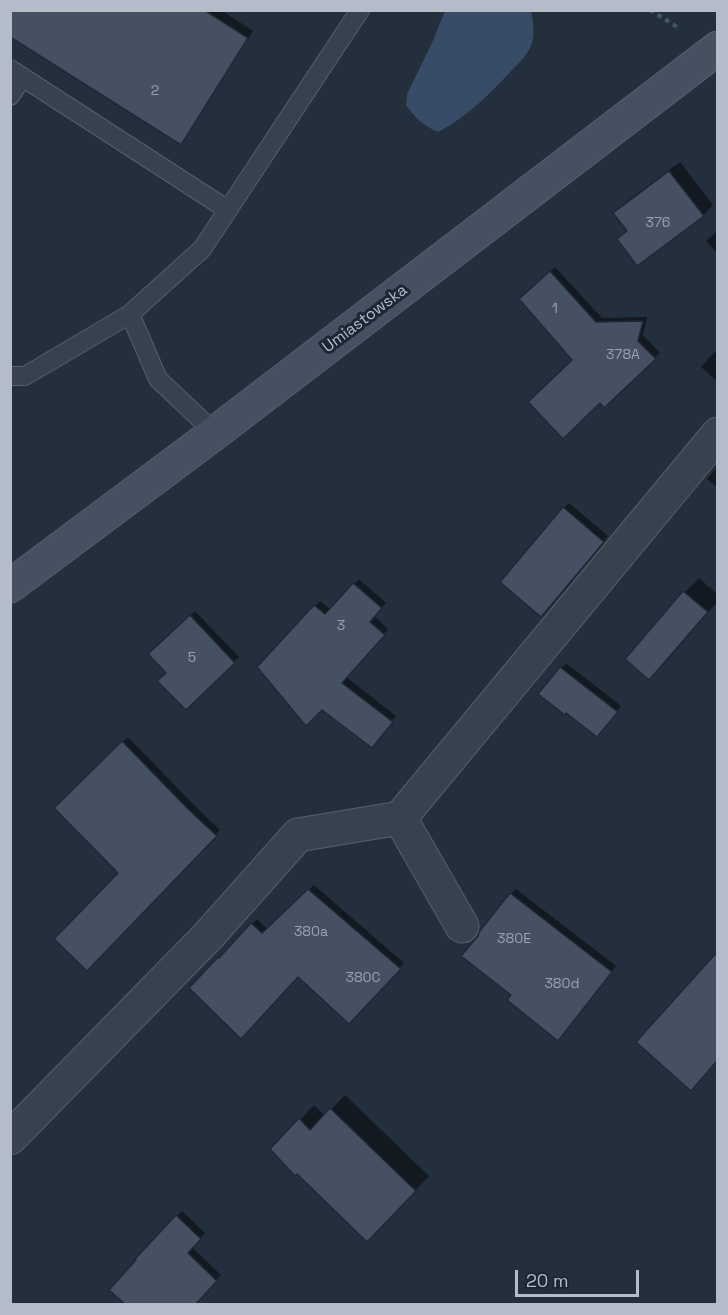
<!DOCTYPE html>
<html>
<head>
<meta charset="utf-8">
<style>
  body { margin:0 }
  #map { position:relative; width:728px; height:1315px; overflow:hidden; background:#242f3e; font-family:"Space Grotesk",sans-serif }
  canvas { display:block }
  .frame { position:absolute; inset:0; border:12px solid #b4bcc9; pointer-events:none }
  .scale { position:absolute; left:515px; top:1270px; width:124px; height:27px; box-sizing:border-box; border:3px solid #b4bcc9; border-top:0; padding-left:8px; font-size:18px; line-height:21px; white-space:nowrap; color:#b4bcc9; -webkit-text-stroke:4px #1d2633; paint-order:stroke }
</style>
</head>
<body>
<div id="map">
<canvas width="728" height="1315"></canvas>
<div class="frame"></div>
<div class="scale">20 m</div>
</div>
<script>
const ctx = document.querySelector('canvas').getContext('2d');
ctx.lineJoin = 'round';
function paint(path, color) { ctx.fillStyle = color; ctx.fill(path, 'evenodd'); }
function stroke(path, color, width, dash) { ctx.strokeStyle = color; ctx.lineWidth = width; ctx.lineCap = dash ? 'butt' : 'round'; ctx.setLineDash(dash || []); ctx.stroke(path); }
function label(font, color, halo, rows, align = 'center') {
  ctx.font = font + ' "Space Grotesk",sans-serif'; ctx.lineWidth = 6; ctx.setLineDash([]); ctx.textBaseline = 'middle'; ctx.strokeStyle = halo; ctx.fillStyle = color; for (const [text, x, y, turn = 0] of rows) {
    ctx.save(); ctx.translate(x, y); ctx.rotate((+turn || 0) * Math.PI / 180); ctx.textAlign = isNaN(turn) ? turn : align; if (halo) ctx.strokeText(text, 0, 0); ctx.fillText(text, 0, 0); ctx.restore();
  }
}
paint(new Path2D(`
  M 445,11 L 531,11 C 533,21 535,32 532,43 C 529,53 520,62 513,69 C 491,93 467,117 438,132 C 424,126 415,118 406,105 L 407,94 L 432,43 Z`), '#394c67');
paint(new Path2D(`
  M 10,10 L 221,10 L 253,31 L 187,136 L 180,143 Z
  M 680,162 L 713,205 L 703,215 L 619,239 L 628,230 L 615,213 L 626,202 Z
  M 718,230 L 718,254 L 706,241 Z
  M 555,267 L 602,318 L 647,317 L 643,335 L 660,353 L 604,406 L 574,360 L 521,299 Z
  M 718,348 L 718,382 L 701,367 Z
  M 718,466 L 718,488 L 707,479 Z
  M 569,503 L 608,536 L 546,610 L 564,508 Z
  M 699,578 L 718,595 L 718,601 L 664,664 L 649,678 L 685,592 Z
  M 359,579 L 386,603 L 374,616 L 388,629 L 346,677 L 396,716 L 377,741 L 322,708 L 315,606 L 320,601 L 331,610 Z
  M 195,611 L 239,657 L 186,708 L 168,673 L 150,654 Z
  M 566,663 L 621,706 L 602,730 L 540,693 Z
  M 128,737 L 193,804 L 220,830 L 87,969 L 120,873 L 57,808 Z
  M 314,885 L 404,963 L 349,1022 L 298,976 L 191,987 L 257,919 L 268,930 Z
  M 516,889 L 616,966 L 563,1034 L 513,995 L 511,894 Z
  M 718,954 L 718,1060 L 701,1079 L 638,1042 Z
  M 345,1095 L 429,1176 L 381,1226 L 272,1149 L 314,1105 L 325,1116 Z
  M 182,1211 L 205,1233 L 192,1247 L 221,1275 L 193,1304 L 137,1259 Z`), '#0007');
const building = new Path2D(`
  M 10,10 L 204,10 L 248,38 L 181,145 L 10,37 Z
  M 669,171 L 704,216 L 637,266 L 617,239 L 627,231 L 613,213 Z
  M 550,271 L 596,322 L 643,321 L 638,341 L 656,359 L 604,408 L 600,403 L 563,439 L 528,402 L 572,360 L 519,299 Z
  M 563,507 L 604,542 L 541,617 L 500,582 Z
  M 353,583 L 382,608 L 370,622 L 385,635 L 342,683 L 393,722 L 372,748 L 322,710 L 306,726 L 257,667 L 314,605 L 325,614 Z
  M 683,591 L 708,612 L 649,680 L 625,659 Z
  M 190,615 L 235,663 L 186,710 L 157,681 L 166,673 L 148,654 Z
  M 560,667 L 618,712 L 597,737 L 566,713 L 565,715 L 538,694 Z
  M 122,741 L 188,809 L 217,836 L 87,971 L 54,939 L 118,873 L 54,808 Z
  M 308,889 L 401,969 L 349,1024 L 298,977 L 241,1039 L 189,988 L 218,957 L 219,958 L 251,923 L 262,933 Z
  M 510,893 L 612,972 L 558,1041 L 507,1000 L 511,995 L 461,956 L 478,936 L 479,932 Z
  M 717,952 L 717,1061 L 691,1091 L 636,1042 Z
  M 330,1108 L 416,1191 L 367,1242 L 297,1174 L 295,1176 L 270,1149 L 299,1118 L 310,1130 Z
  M 176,1215 L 201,1239 L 188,1253 L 217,1281 L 195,1305 L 126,1305 L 109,1290 L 136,1260 L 135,1259 Z`);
paint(building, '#455162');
stroke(building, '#1f2835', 1.5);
const lane = new Path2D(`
  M 10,69 L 228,210
  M 10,96 L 23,77
  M 130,314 L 158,379 L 215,433
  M 10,376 L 25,376 L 130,314 L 202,249 L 360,10`);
const street = new Path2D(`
  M 400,818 L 718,434
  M 10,1138 L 209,935 L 298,835 L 400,818 L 462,926`);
const secondary = new Path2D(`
  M 10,586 L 215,433 L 718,48`);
stroke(lane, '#565f6c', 20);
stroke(street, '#565f6c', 35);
stroke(secondary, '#565f6c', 35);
stroke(new Path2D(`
  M 650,10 L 679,28`), '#44595c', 4, [4.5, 4.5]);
stroke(lane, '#38414e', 18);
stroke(street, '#38414e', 33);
stroke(secondary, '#465061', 33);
label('14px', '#98a1af', null, [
  ["2",155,91],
  ["376",658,223],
  ["1",555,309],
  ["378A",623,355],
  ["3",341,626],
  ["5",192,658],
  ["380a",311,932],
  ["380E",514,939],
  ["380C",363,978],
  ["380d",562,984]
]);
label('16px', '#b4bcc9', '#1d2633', [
  ["Umiastowska",365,319,-37]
]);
</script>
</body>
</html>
